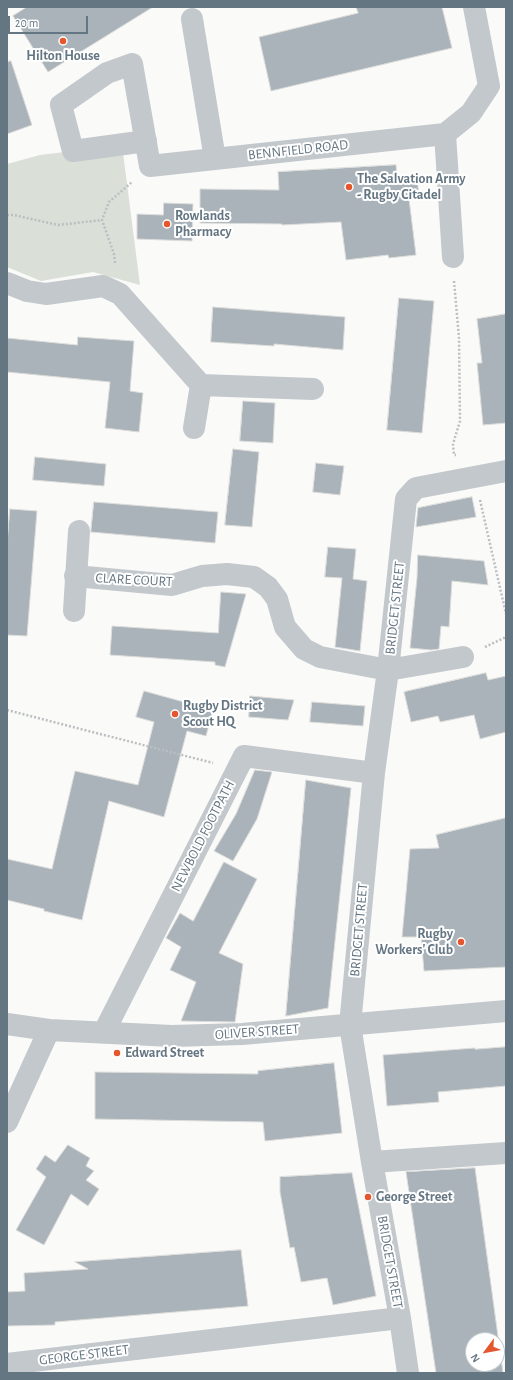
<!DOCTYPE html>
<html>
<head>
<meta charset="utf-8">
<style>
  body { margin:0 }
  #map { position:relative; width:513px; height:1380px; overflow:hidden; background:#fafaf8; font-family:"Alegreya Sans",sans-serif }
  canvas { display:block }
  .frame { position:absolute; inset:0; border:8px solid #657683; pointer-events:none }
  .north { position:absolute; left:465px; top:1332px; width:40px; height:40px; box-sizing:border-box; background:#fff; border:1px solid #c1c8cd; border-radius:50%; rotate:238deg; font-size:11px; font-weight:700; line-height:16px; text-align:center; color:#657683 }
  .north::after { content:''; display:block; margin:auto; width:14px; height:18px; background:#e4572e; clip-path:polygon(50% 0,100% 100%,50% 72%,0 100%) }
  .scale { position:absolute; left:8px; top:16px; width:80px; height:18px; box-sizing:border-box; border:2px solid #657683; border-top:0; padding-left:5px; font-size:12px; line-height:14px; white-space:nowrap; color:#657683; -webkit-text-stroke:3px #fff; paint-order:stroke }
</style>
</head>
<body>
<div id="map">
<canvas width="513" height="1380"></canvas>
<div class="frame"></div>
<div class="north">N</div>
<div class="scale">20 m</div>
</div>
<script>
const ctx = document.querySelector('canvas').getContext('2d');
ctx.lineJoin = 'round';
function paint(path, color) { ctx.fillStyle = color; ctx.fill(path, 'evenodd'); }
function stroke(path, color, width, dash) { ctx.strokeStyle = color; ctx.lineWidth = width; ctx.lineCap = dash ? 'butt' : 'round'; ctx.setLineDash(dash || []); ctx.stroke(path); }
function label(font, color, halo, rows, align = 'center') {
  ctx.font = font + ' "Alegreya Sans",sans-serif'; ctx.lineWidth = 4; ctx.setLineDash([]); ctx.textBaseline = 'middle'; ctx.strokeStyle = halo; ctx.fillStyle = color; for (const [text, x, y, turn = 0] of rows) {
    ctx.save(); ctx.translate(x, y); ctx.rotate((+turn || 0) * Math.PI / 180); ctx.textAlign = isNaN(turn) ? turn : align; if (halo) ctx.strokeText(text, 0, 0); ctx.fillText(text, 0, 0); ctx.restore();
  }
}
paint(new Path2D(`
  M 122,145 L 140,285 L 93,272 L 41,281 L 7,267 L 7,164 L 40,155 Z`), '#dadfd7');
const building = new Path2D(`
  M 27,7 L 153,7 L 48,72 L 13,16 Z
  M 356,7 L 442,7 L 452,48 L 271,91 L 259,37 L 358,13 Z
  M 11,61 L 32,125 L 7,134 L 7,62 Z
  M 396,165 L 397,176 L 417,175 L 419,199 L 409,199 L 416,255 L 389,258 L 388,255 L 346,260 L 341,222 L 282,225 L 282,224 L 200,223 L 200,189 L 279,190 L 278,172 Z
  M 164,203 L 193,204 L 192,241 L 137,239 L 137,214 L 163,215 Z
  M 399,298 L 434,301 L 422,433 L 387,430 Z
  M 213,307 L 345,317 L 343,350 L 274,344 L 274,346 L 211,342 Z
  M 506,314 L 506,423 L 483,425 L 477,363 L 482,363 L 477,319 Z
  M 78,337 L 134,341 L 130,391 L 143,393 L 139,432 L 105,428 L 110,382 L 7,372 L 7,338 L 77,345 Z
  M 243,401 L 275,403 L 273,443 L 240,441 Z
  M 233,449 L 259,452 L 252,527 L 225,525 Z
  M 35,457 L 106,464 L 104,486 L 33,480 Z
  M 316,463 L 344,466 L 340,495 L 313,492 Z
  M 472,497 L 476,517 L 416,527 L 418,508 Z
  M 94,502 L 218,512 L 215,543 L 91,532 Z
  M 10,509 L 37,511 L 27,636 L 7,635 L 7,546 Z
  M 328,547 L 356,549 L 353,579 L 367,581 L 360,651 L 335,647 L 342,578 L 325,577 Z
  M 418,555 L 484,561 L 488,585 L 452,581 L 449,627 L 441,626 L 439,649 L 431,650 L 410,648 L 417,578 Z
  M 221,592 L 246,594 L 225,667 L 215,665 L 215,662 L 110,655 L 112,626 L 218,633 Z
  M 486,673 L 488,680 L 506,676 L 506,732 L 480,739 L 474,715 L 440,722 L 438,716 L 411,722 L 404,692 Z
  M 144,691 L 213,710 L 206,736 L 187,731 L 164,817 L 109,801 L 82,920 L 44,911 L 44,909 L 7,900 L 7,859 L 52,869 L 75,771 L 138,785 L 154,722 L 136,717 Z
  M 250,696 L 294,700 L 288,720 L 249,717 Z
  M 312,702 L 365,706 L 363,726 L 310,722 Z
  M 255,770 L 272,772 L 257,819 L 233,861 L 214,851 L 236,814 Z
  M 306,780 L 351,788 L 328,1008 L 286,1016 Z
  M 506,818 L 506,967 L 424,971 L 421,937 L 402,937 L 410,849 L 439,848 L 436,835 Z
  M 224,862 L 257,879 L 219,953 L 243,964 L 235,1022 L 181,1021 L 196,982 L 170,970 L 181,947 L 166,938 L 180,913 L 193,921 Z
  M 506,1047 L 506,1086 L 438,1092 L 439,1102 L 387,1106 L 383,1055 L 475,1048 L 475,1049 Z
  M 334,1063 L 342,1133 L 265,1141 L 263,1122 L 95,1119 L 95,1072 L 258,1074 L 258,1071 Z
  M 68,1145 L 90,1158 L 86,1166 L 94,1171 L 86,1180 L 99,1189 L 88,1206 L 71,1194 L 44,1245 L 16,1230 L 46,1177 L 36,1169 L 45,1155 L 55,1162 Z
  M 475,1168 L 503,1373 L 436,1373 L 406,1172 ZM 473,1340 L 497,1340 L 497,1364 L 473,1364 Z
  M 352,1173 L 376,1296 L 333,1305 L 327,1278 L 301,1282 L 294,1247 L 290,1248 L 280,1192 L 280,1177 Z
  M 241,1250 L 248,1306 L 55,1322 L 55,1325 L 7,1326 L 7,1292 L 25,1291 L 24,1273 L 88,1269 L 75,1262 Z`);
paint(building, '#aab3b9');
stroke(building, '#dcdcda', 1);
stroke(new Path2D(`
  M 7,215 L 14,215 L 58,225 L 102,220
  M 115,263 L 114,254 L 102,220 L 109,202 L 132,182
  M 454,281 L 459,338 L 460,421 L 453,444 L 454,455 L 456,455
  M 480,500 L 506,614
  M 485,647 L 506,637
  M 7,710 L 213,763`), '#bbbfc2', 2.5, [2, 2]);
stroke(new Path2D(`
  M 192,19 L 215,159
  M 146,141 L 73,151 L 61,105 L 107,73 L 132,64 L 150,166 L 445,134
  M 453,257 L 445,134 L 471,113 L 489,86 L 474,7
  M 7,283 L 27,291 L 46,294 L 103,286 L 120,294 L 201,385 L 313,389
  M 194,428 L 201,385
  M 75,576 L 172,585 L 202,576 L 227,574 L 254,577 L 268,587 L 277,599 L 285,627 L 304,649 L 320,657 L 388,670 L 463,657
  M 74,611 L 79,531
  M 7,1024 L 49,1030 L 172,1036 L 242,1034 L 506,1011
  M 104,1032 L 244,756 L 374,773
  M 7,1122 L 49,1030
  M 372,1162 L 506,1153
  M 7,1364 L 400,1318
  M 408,1373 L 400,1318 L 372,1162 L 350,1025 L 374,773 L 388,670 L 406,499 L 416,488 L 506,471`), '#c3c8cc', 22);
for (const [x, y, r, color] of [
  [63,41,4,"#e4572e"],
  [349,187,4,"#e4572e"],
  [167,224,4,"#e4572e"],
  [175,714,4,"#e4572e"],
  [461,942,4,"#e4572e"],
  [117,1053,4,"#e4572e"],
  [368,1197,4,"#e4572e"]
]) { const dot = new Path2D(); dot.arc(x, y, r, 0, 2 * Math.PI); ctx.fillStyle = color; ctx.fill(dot); stroke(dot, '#fff', 1.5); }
label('bold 14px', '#657683', '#fff', [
  ["Hilton House",63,56,"center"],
  ["The Salvation Army",357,179],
  ["- Rugby Citadel",357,195],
  ["Rowlands",175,216],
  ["Pharmacy",175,232],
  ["Rugby District",183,706],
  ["Scout HQ",183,722],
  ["Rugby",453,934,"right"],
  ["Workers' Club",453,950,"right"],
  ["Edward Street",125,1053],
  ["George Street",376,1197]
], 'left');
label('14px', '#657683', '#fff', [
  ["BENNFIELD ROAD",298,150,-6],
  ["CLARE COURT",134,580,3],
  ["BRIDGET STREET",395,608,-84],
  ["NEWBOLD FOOTPATH",203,836,-63],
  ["BRIDGET STREET",359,930,-85],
  ["OLIVER STREET",257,1032,-4],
  ["BRIDGET STREET",390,1262,80],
  ["GEORGE STREET",84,1355,-7]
]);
</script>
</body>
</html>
